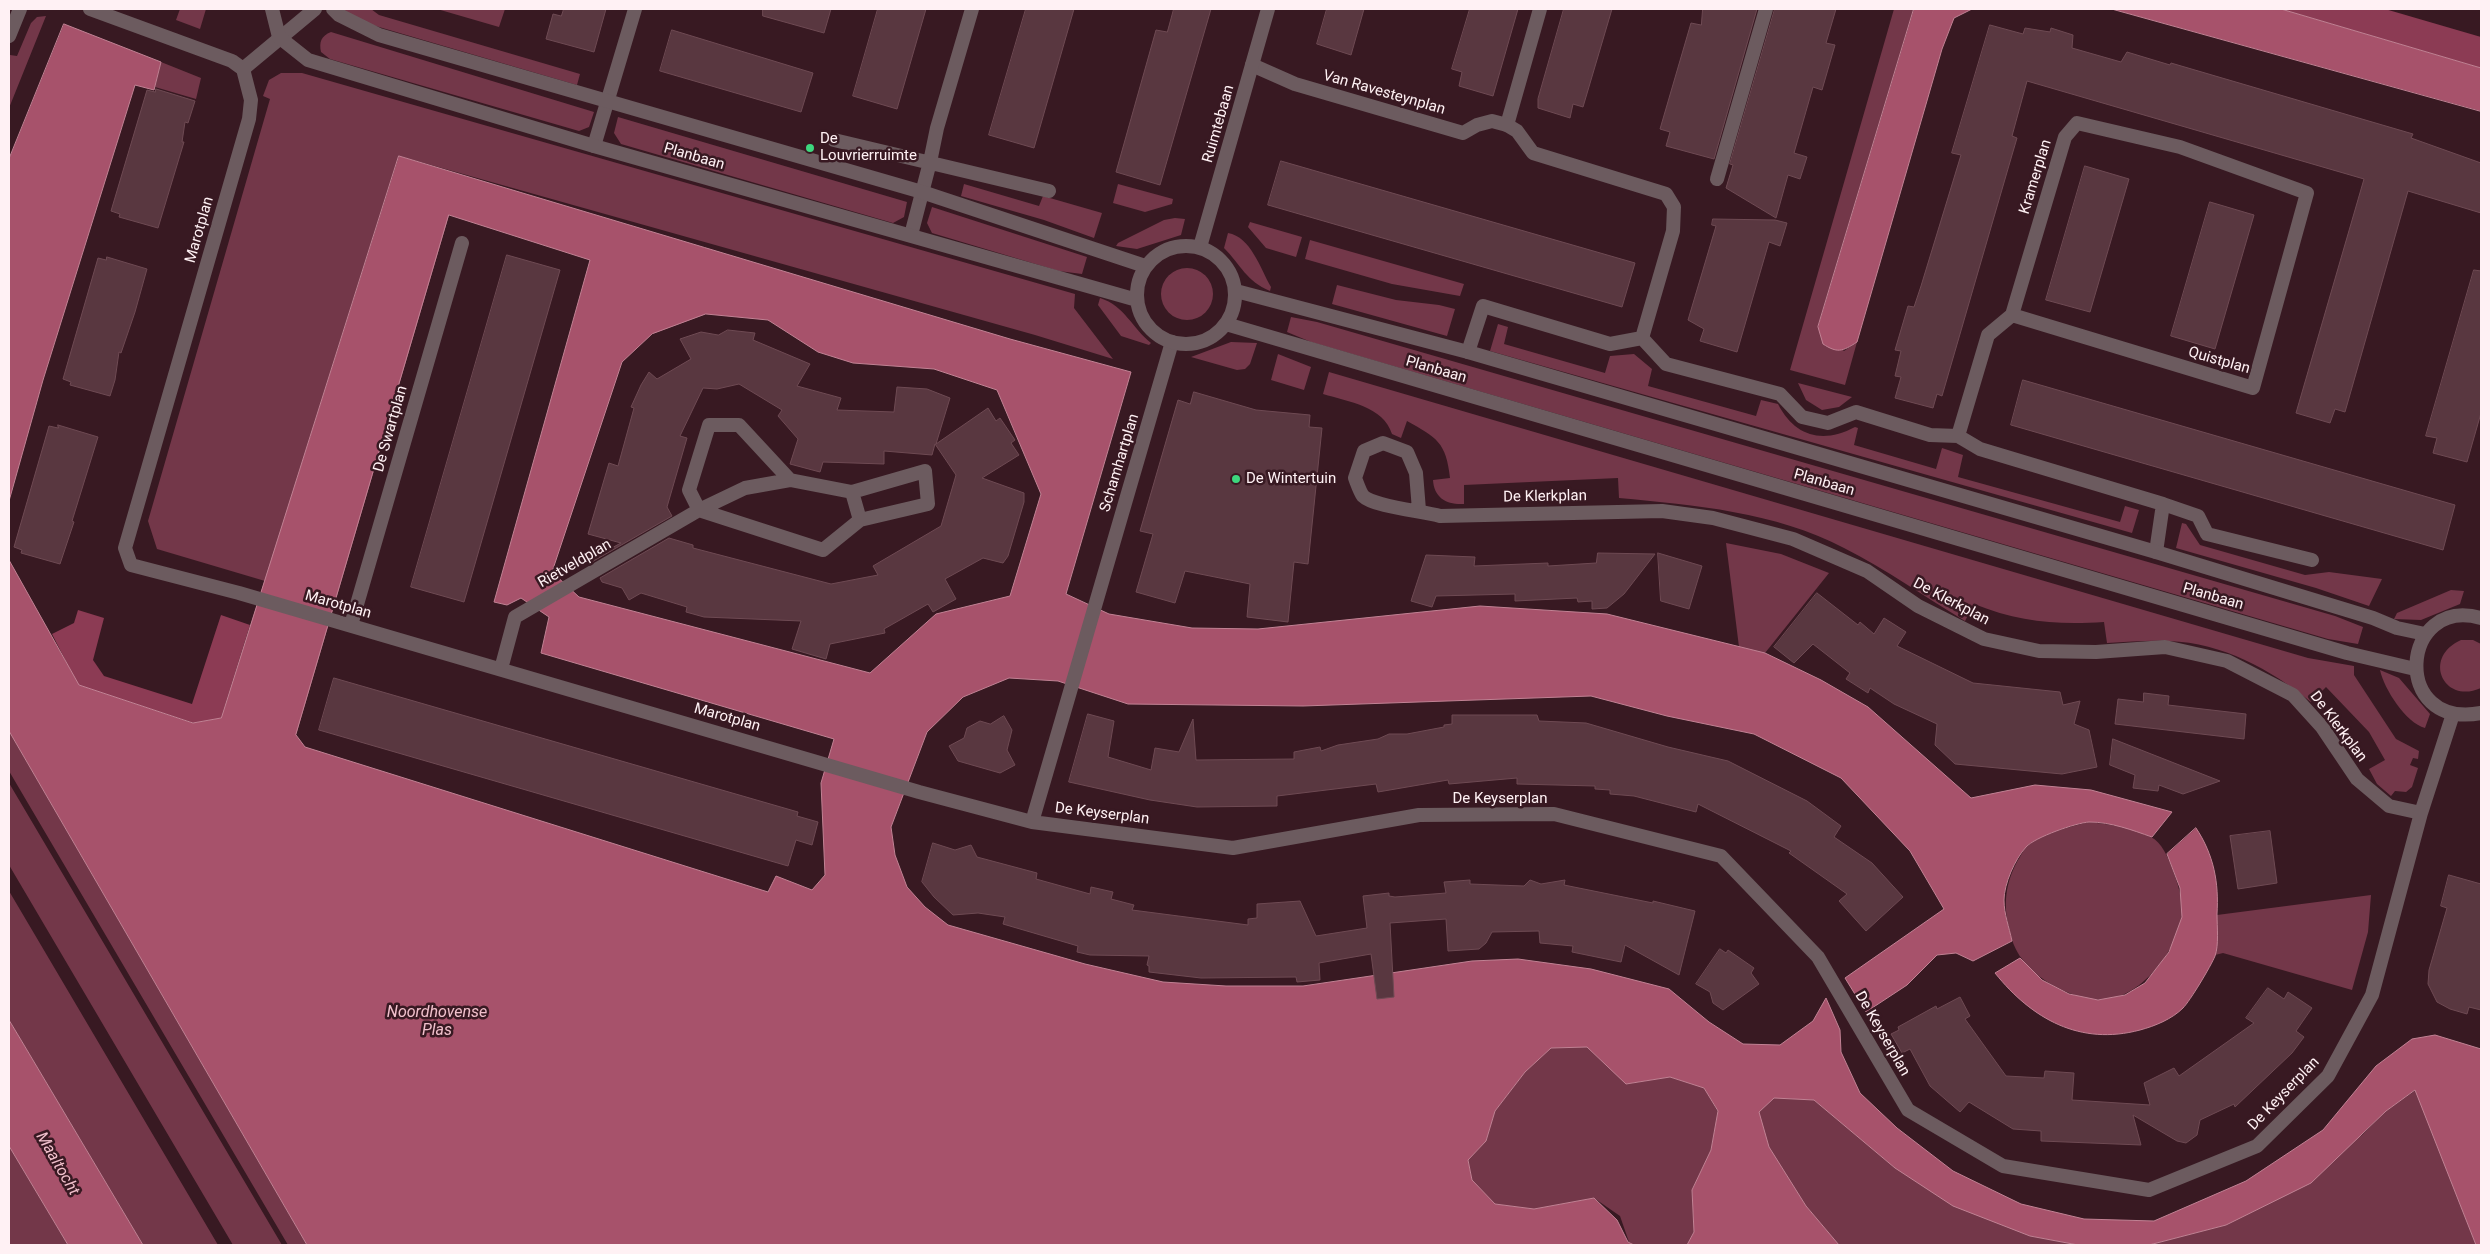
<!DOCTYPE html>
<html>
<head>
<meta charset="utf-8">
<style>
  body { margin:0 }
  #map { position:relative; width:2490px; height:1254px; overflow:hidden; background:#381922; font-family:Roboto,sans-serif }
  canvas { display:block }
  .frame { position:absolute; inset:0; border:10px solid #fff1f4; pointer-events:none }
</style>
</head>
<body>
<div id="map">
<canvas width="2490" height="1254"></canvas>
<div class="frame"></div>
</div>
<script>
const ctx = document.querySelector('canvas').getContext('2d');
ctx.lineJoin = 'round';
function paint(path, color) { ctx.fillStyle = color; ctx.fill(path, 'evenodd'); }
function stroke(path, color, width, dash) { ctx.strokeStyle = color; ctx.lineWidth = width; ctx.lineCap = dash ? 'butt' : 'round'; ctx.setLineDash(dash || []); ctx.stroke(path); }
function label(font, color, halo, rows, align = 'center') {
  ctx.font = font + ' Roboto,sans-serif'; ctx.lineWidth = 5; ctx.setLineDash([]); ctx.textBaseline = 'middle'; ctx.strokeStyle = halo; ctx.fillStyle = color; for (const [text, x, y, turn = 0] of rows) {
    ctx.save(); ctx.translate(x, y); ctx.rotate((+turn || 0) * Math.PI / 180); ctx.textAlign = isNaN(turn) ? turn : align; if (halo) ctx.strokeText(text, 0, 0); ctx.fillText(text, 0, 0); ctx.restore();
  }
}
paint(new Path2D(`
  M 180,9 L 206,9 L 200,29 L 176,20 Z
  M 342,9 L 371,9 L 379,15 L 580,74 L 577,85 L 362,22 Z
  M 437,9 L 505,9 L 499,27 Z
  M 1894,9 L 1914,9 L 1818,327 L 1844,351 L 1857,342 L 1845,385 L 1790,370 Z
  M 46,16 L 9,108 L 10,55 L 17,56 L 31,23 L 37,17 Z
  M 331,32 L 594,112 L 589,127 L 579,131 L 330,59 L 321,52 C 319,42 321,36 331,32 Z
  M 161,62 L 201,78 L 196,99 L 155,87 Z
  M 281,73 L 302,73 L 1075,294 L 1074,308 L 1113,359 L 1035,335 L 399,156 L 265,581 L 157,549 L 148,521 L 270,99 L 263,96 L 269,80 Z
  M 618,117 L 907,202 L 904,217 L 893,223 L 621,144 L 614,133 Z
  M 964,184 L 1039,206 L 1043,196 L 1102,213 L 1094,238 L 1044,220 L 961,196 Z
  M 1118,184 L 1173,199 L 1172,204 L 1145,212 L 1113,203 Z
  M 932,207 L 1087,257 L 1082,274 L 1059,271 L 932,233 L 927,223 Z
  M 1175,218 L 1185,219 L 1181,235 L 1137,249 L 1116,246 L 1118,243 L 1164,220 Z
  M 1250,222 L 1302,237 L 1296,257 L 1266,248 L 1248,227 Z
  M 1228,233 C 1251,237 1260,268 1271,287 L 1270,291 C 1246,281 1241,265 1224,248 Z
  M 1310,240 L 1464,284 L 1460,296 L 1392,284 L 1305,259 Z
  M1161 294a26 26 0 1 1 52 0a26 26 0 1 1-52 0Z
  M 1337,285 L 1396,300 L 1439,305 L 1455,309 L 1447,336 L 1332,304 Z
  M 1100,298 C 1125,306 1132,328 1151,343 L 1149,345 L 1121,336 L 1098,305 Z
  M 1291,317 L 1317,322 L 2335,616 L 2363,627 L 2358,644 L 2328,639 L 1311,342 L 1287,332 Z
  M 1498,324 L 1508,327 L 1504,344 L 1605,373 L 1610,356 L 1634,354 L 1652,369 L 1648,386 L 1756,416 L 1761,400 L 1778,404 C 1795,437 1823,444 1855,427 L 1858,428 L 1854,445 L 1936,469 L 1942,448 L 1963,455 L 1958,477 L 2120,522 L 2125,506 L 2139,510 L 2132,533 L 1490,351 Z
  M 1231,342 L 1257,343 L 1250,364 L 1245,369 L 1237,370 L 1191,357 Z
  M 1278,354 L 1311,367 L 1304,390 L 1271,380 Z
  M 1329,372 L 2308,658 L 2354,666 L 2354,675 L 2396,739 L 2419,751 L 2418,759 L 2413,758 L 2410,765 L 2418,768 L 2412,787 L 2406,792 L 2395,791 L 2391,796 L 2377,784 L 2369,769 L 2385,760 L 2369,732 L 2326,687 L 2311,702 C 2270,669 2223,643 2169,641 C 2148,640 2128,642 2107,643 L 2104,622 C 2056,625 2019,622 1974,604 L 1965,621 C 1925,597 1886,569 1844,548 C 1775,512 1695,505 1619,498 L 1618,478 L 1464,485 L 1464,504 C 1447,505 1434,498 1433,480 L 1450,478 C 1446,442 1437,438 1407,421 L 1401,438 L 1392,434 C 1383,406 1349,402 1323,394 Z
  M 1798,383 L 1852,397 L 1839,407 L 1822,410 L 1806,400 Z
  M 2182,523 L 2186,524 L 2200,545 L 2305,575 L 2329,572 L 2382,579 L 2369,606 L 2316,588 L 2176,548 Z
  M 1726,543 L 1781,554 L 1829,573 L 1765,653 L 1739,647 Z
  M 2451,590 L 2464,591 L 2460,604 L 2421,620 L 2394,619 L 2397,613 Z
  M 2461,640 L 2473,640 L 2481,644 L 2481,688 C 2443,705 2422,657 2461,640 Z
  M 2380,670 L 2399,678 L 2430,714 L 2425,728 C 2406,723 2384,689 2380,670 Z
  M 9,731 L 307,1245 L 288,1245 L 9,771 Z
  M 9,783 L 282,1245 L 233,1245 L 9,865 Z
  M 2089,822 C 2109,825 2133,826 2151,837 C 2162,843 2168,857 2172,868 C 2178,884 2183,899 2182,916 C 2180,932 2170,951 2160,964 C 2131,1000 2101,1010 2058,988 C 2037,977 2020,963 2012,940 C 2003,911 2003,887 2018,860 C 2021,856 2023,850 2026,847 C 2038,835 2072,826 2089,822 Z
  M 9,891 L 218,1245 L 143,1245 L 21,1040 L 9,1020 Z
  M 2371,895 L 2368,932 L 2352,990 L 2223,953 L 2215,955 L 2217,915 Z
  M 1587,1047 L 1627,1084 L 1670,1077 L 1704,1088 L 1718,1112 L 1711,1150 L 1692,1190 L 1694,1232 L 1687,1245 L 1634,1245 L 1629,1242 L 1620,1216 L 1594,1198 L 1534,1209 L 1495,1204 L 1472,1180 L 1468,1160 L 1486,1141 L 1495,1111 L 1525,1072 L 1551,1048 Z
  M 2416,1090 L 2476,1245 L 2149,1245 L 2226,1225 L 2362,1135 L 2386,1111 Z
  M 1774,1098 L 1814,1100 L 1895,1168 L 2030,1236 L 2078,1245 L 1839,1245 L 1806,1206 L 1769,1148 L 1758,1112 Z
  M 9,1146 L 68,1245 L 9,1245 Z`), '#733749');
paint(new Path2D(`
  M 2281,9 L 2385,9 L 2481,37 L 2481,68 Z
  M 78,610 L 104,618 L 93,660 L 104,676 L 192,704 L 221,615 L 250,625 L 221,718 L 194,723 L 78,685 L 52,634 L 74,623 Z`), '#8c3b54');
const water = new Path2D(`
  M 1914,9 L 1972,9 L 1954,18 L 1942,49 L 1857,342 C 1842,352 1837,353 1823,344 L 1818,327 Z
  M 2112,9 L 2281,9 L 2481,68 L 2481,111 Z
  M 64,24 L 161,62 L 154,90 L 135,85 L 43,380 L 9,501 L 9,159 Z
  M 399,156 L 1010,339 L 1131,372 L 1066,594 L 1109,614 L 1192,628 L 1258,629 L 1480,606 L 1607,614 L 1765,653 L 1821,680 L 1868,707 L 1971,798 L 2035,785 L 2091,790 L 2172,812 L 2152,837 C 2132,830 2111,822 2089,822 C 2076,823 2035,837 2026,847 C 2015,859 2004,884 2004,900 C 2004,914 2009,927 2012,941 L 1973,961 L 1956,953 L 1937,955 L 1907,985 L 1866,1012 L 1845,978 L 1944,909 L 1910,851 L 1841,778 L 1754,734 L 1667,716 L 1591,696 L 1303,706 L 1128,704 L 1058,681 L 1009,678 L 963,697 L 927,732 L 891,827 L 895,855 L 907,887 L 925,907 L 948,925 L 1085,964 L 1163,982 L 1226,986 L 1303,986 L 1472,961 L 1518,959 L 1591,969 L 1669,989 L 1709,1022 L 1743,1044 L 1780,1045 L 1813,1021 L 1826,998 L 1840,1030 L 1841,1052 L 1860,1093 L 1897,1128 L 1953,1171 L 2021,1204 L 2084,1219 L 2154,1221 L 2246,1181 L 2323,1130 L 2376,1066 L 2412,1039 L 2435,1035 L 2481,1049 L 2481,1245 L 2476,1245 L 2415,1090 L 2386,1111 L 2311,1183 L 2226,1225 L 2149,1245 L 2078,1245 L 2030,1236 L 1953,1206 L 1895,1168 L 1814,1100 L 1774,1098 L 1759,1112 L 1769,1147 L 1806,1206 L 1839,1245 L 1687,1245 L 1694,1232 L 1692,1190 L 1711,1150 L 1718,1111 L 1704,1088 L 1670,1077 L 1626,1084 L 1587,1047 L 1551,1048 L 1525,1072 L 1495,1111 L 1486,1141 L 1468,1160 L 1472,1180 L 1495,1204 L 1534,1209 L 1594,1198 L 1617,1220 L 1628,1242 L 1634,1245 L 307,1245 L 9,731 L 9,560 L 79,685 L 193,723 L 221,718 ZM 449,215 L 590,260 L 494,602 L 507,605 L 521,598 L 549,617 L 541,653 L 834,739 L 821,783 L 825,875 L 812,890 L 776,876 L 768,892 L 305,747 L 296,735 ZM 706,314 L 768,320 L 818,352 L 853,363 L 934,369 L 997,390 L 1041,494 L 1010,596 L 936,614 L 870,673 L 579,597 L 552,572 L 622,362 L 652,334 Z
  M 2196,828 C 2214,855 2219,883 2217,914 C 2217,927 2219,945 2215,956 C 2211,966 2190,1001 2183,1008 C 2172,1019 2155,1026 2140,1030 C 2080,1046 2032,1019 1995,973 L 2020,958 L 2042,980 L 2069,994 L 2098,1000 L 2125,995 L 2145,983 L 2169,952 L 2182,917 L 2180,888 L 2167,854 Z
  M 9,1020 L 21,1040 L 143,1245 L 68,1245 L 9,1146 Z`);
paint(water, '#a7526b');
stroke(water, '#c18294', 1);
const building = new Path2D(`
  M 564,9 L 606,9 L 594,52 L 546,39 L 553,14 L 561,16 Z
  M 763,9 L 831,9 L 824,33 L 763,16 Z
  M 878,9 L 926,9 L 897,109 L 853,96 Z
  M 1026,9 L 1074,9 L 1034,148 L 989,135 Z
  M 1174,9 L 1211,9 L 1160,185 L 1116,172 L 1156,30 L 1167,32 Z
  M 1327,9 L 1364,9 L 1351,55 L 1317,44 Z
  M 1470,9 L 1518,9 L 1493,96 L 1459,86 L 1462,72 L 1452,69 Z
  M 1564,9 L 1612,9 L 1583,107 L 1573,104 L 1570,118 L 1538,108 L 1538,99 Z
  M 1703,9 L 1757,9 L 1714,159 L 1666,146 L 1670,132 L 1660,129 L 1691,23 L 1701,25 Z
  M 1775,9 L 1836,9 L 1826,43 L 1835,45 L 1822,90 L 1813,87 L 1794,153 L 1807,157 L 1800,179 L 1788,175 L 1776,218 L 1726,188 L 1733,165 L 1730,164 Z
  M 1990,25 L 2023,34 L 2025,28 L 2050,32 L 2051,28 L 2073,35 L 2072,48 L 2121,62 L 2127,52 L 2170,65 L 2171,63 L 2413,134 L 2411,138 L 2481,163 L 2481,213 L 2408,191 L 2345,412 L 2335,409 L 2330,423 L 2296,413 L 2364,179 L 2027,81 L 2012,136 L 2017,138 L 2012,155 L 1942,396 L 1937,394 L 1933,408 L 1895,398 L 1901,377 L 1895,376 L 1901,351 L 1895,350 L 1908,306 L 1914,307 L 1921,286 L 1961,155 L 1952,153 Z
  M 672,30 L 813,73 L 801,112 L 660,71 Z
  M 156,89 L 195,101 L 188,123 L 185,122 L 182,142 L 184,142 L 158,228 L 119,217 L 120,214 L 111,211 L 147,90 L 155,92 Z
  M 1281,161 L 1635,263 L 1622,307 L 1268,205 Z
  M 2085,166 L 2129,179 L 2090,312 L 2046,300 Z
  M 2210,202 L 2254,215 L 2215,349 L 2171,336 Z
  M 1713,219 L 1775,220 L 1787,223 L 1780,246 L 1769,242 L 1737,352 L 1700,341 L 1704,329 L 1688,320 L 1716,226 L 1712,225 Z
  M 507,255 L 560,270 L 464,602 L 411,587 Z
  M 107,257 L 147,269 L 135,312 L 121,353 L 119,352 L 115,380 L 110,396 L 70,385 L 71,382 L 63,379 L 98,258 L 106,260 Z
  M 2474,270 L 2481,271 L 2481,413 L 2467,462 L 2433,453 L 2437,438 L 2426,436 Z
  M 728,330 L 755,333 L 753,340 L 810,364 L 797,386 L 841,398 L 837,410 L 894,412 L 897,387 L 927,389 L 950,398 L 936,444 L 988,408 L 996,421 L 1000,418 L 1015,440 L 1011,443 L 1019,455 L 982,478 L 1024,493 L 1024,502 L 1008,556 L 1003,563 L 983,558 L 945,579 L 956,599 L 933,612 L 928,604 L 884,629 L 885,633 L 830,644 L 826,659 L 792,649 L 801,621 L 704,617 L 686,612 L 687,607 L 641,593 L 629,600 L 622,588 L 602,582 L 600,578 L 669,538 L 693,545 L 693,548 L 831,584 L 878,575 L 873,566 L 941,526 L 956,475 L 935,444 L 932,455 L 884,451 L 884,464 L 823,462 L 820,472 L 790,464 L 798,439 L 778,416 L 782,410 L 739,384 L 717,389 L 703,388 L 680,436 L 687,438 L 667,507 L 672,516 L 590,563 L 589,560 L 621,543 L 588,534 L 609,463 L 618,466 L 634,408 L 631,407 L 641,385 L 649,372 L 657,379 L 691,359 L 680,339 L 701,332 L 718,335 Z
  M 2023,380 L 2455,505 L 2443,550 L 2011,425 Z
  M 1194,392 L 1256,410 L 1310,415 L 1309,427 L 1322,428 L 1308,564 L 1294,562 L 1288,622 L 1247,617 L 1250,584 L 1185,571 L 1175,603 L 1136,592 L 1153,534 L 1140,531 L 1178,400 L 1190,404 Z
  M 58,425 L 98,437 L 72,521 L 74,522 L 60,564 L 21,553 L 22,550 L 14,547 L 49,426 L 58,428 Z
  M 1598,553 L 1655,554 L 1624,594 L 1607,608 L 1592,609 L 1592,601 L 1578,602 L 1577,598 L 1515,601 L 1515,594 L 1436,596 L 1432,607 L 1411,601 L 1426,555 L 1475,557 L 1474,566 L 1548,563 L 1548,566 L 1596,563 Z
  M 1658,553 L 1702,566 L 1689,609 L 1661,601 Z
  M 1817,593 L 1858,625 L 1860,622 L 1874,634 L 1884,618 L 1906,632 L 1897,646 L 1973,683 L 2060,692 L 2063,705 L 2080,701 L 2074,724 L 2089,730 L 2097,767 L 2062,774 L 1955,764 L 1935,745 L 1937,724 L 1894,704 L 1870,688 L 1868,693 L 1846,679 L 1850,673 L 1813,644 L 1794,663 L 1774,647 Z
  M 334,678 L 798,812 L 797,816 L 818,822 L 812,845 L 796,840 L 788,866 L 319,730 Z
  M 2144,693 L 2169,696 L 2168,705 L 2246,714 L 2244,739 L 2115,724 L 2118,699 L 2143,702 Z
  M 1088,714 L 1114,721 L 1108,757 L 1151,770 L 1155,748 L 1179,752 L 1193,719 L 1196,760 L 1294,759 L 1294,752 L 1320,747 L 1321,751 L 1338,745 L 1378,739 L 1389,734 L 1407,734 L 1444,727 L 1444,725 L 1452,724 L 1452,715 L 1537,715 L 1539,721 L 1586,723 L 1668,747 L 1728,761 L 1807,801 L 1841,826 L 1834,837 L 1872,863 L 1903,897 L 1866,931 L 1839,901 L 1847,894 L 1789,853 L 1791,851 L 1698,804 L 1696,812 L 1634,796 L 1610,794 L 1610,790 L 1595,789 L 1595,786 L 1517,784 L 1517,778 L 1449,784 L 1448,780 L 1378,792 L 1376,784 L 1277,796 L 1277,806 L 1197,807 L 1150,800 L 1069,782 Z
  M 1004,716 L 1012,730 L 1007,750 L 1015,765 L 1000,773 L 958,761 L 949,746 L 964,738 L 967,728 L 980,721 L 990,724 Z
  M 2113,739 L 2220,781 L 2183,794 L 2159,785 L 2158,791 L 2133,788 L 2135,775 L 2110,765 Z
  M 2270,831 L 2277,883 L 2238,889 L 2230,836 Z
  M 933,843 L 955,850 L 971,845 L 977,857 L 1037,873 L 1036,879 L 1090,894 L 1091,887 L 1113,892 L 1111,899 L 1134,905 L 1132,910 L 1248,925 L 1248,919 L 1257,918 L 1257,904 L 1300,901 L 1316,936 L 1367,928 L 1363,896 L 1389,893 L 1389,896 L 1395,897 L 1446,893 L 1444,882 L 1470,880 L 1470,884 L 1524,886 L 1530,880 L 1541,884 L 1565,880 L 1564,885 L 1653,903 L 1653,901 L 1695,911 L 1679,975 L 1625,945 L 1621,962 L 1572,952 L 1573,946 L 1540,943 L 1539,931 L 1492,932 L 1486,943 L 1479,949 L 1448,951 L 1446,919 L 1390,923 L 1394,997 L 1377,999 L 1371,954 L 1319,963 L 1320,980 L 1297,982 L 1296,977 L 1201,978 L 1149,972 L 1149,966 L 1147,965 L 1149,956 L 1090,955 L 1077,952 L 1078,946 L 1003,924 L 1005,917 L 978,913 L 953,915 L 934,897 L 922,882 Z
  M 2449,875 L 2481,884 L 2481,1010 L 2469,1007 L 2467,1014 L 2450,1009 L 2437,1002 L 2428,984 L 2429,970 L 2447,908 L 2441,906 Z
  M 1720,949 L 1726,953 L 1728,950 L 1754,968 L 1751,973 L 1759,984 L 1723,1010 L 1713,1003 L 1710,992 L 1696,984 Z
  M 2268,988 L 2284,999 L 2288,992 L 2312,1008 L 2296,1031 L 2304,1037 L 2292,1053 L 2235,1107 L 2234,1104 L 2200,1120 L 2197,1135 L 2186,1143 L 2177,1141 L 2133,1115 L 2141,1145 L 2041,1141 L 2041,1131 L 2013,1129 L 1969,1102 L 1960,1112 L 1930,1086 L 1910,1049 L 1902,1053 L 1891,1034 L 1899,1030 L 1898,1027 L 1936,1006 L 1937,1009 L 1960,997 L 1970,1016 L 1965,1019 L 2006,1076 L 2044,1078 L 2045,1071 L 2074,1073 L 2072,1100 L 2150,1105 L 2144,1083 L 2174,1068 L 2179,1076 L 2254,1023 L 2246,1018 Z`);
paint(building, '#593740');
stroke(building, '#6e4a53', 1);
stroke(new Path2D(`
  M 1507,125 L 1540,9
  M 1717,179 L 1766,9`), '#6c5b5f', 14);
stroke(new Path2D(`
  M 90,9 L 232,61 L 243,69 L 315,9
  M 9,36 L 20,9
  M 1252,65 L 1295,84 L 1463,133 L 1477,125 L 1492,121 L 1507,125 L 1517,131 L 1533,153 L 1666,194 L 1674,207 L 1673,231 L 1642,338
  M 243,69 L 251,100 L 249,119 L 125,548 L 131,565 L 239,593 L 919,792 L 1032,822 L 1233,848 L 1419,815 L 1554,814 L 1721,856 L 1818,957 L 1908,1110 L 2003,1166 L 2149,1190 L 2257,1146 L 2328,1076 L 2372,995 L 2421,813 L 2453,714
  M 834,140 L 1049,191
  M 594,146 L 635,9
  M 911,235 L 930,162 L 937,128 L 972,9
  M 1468,352 L 1483,306 L 1610,344 L 1642,338 L 1666,364 L 1780,394 L 1802,417 L 1828,423 L 1856,412 L 1930,435 L 1958,436 L 1980,449 L 2163,504 L 2156,552
  M 709,425 L 739,425 L 790,480 L 852,492 L 925,471 L 928,504 L 860,520 L 823,550 L 699,510 L 689,490 Z
  M 1958,436 L 1988,335 L 2012,315 L 2065,137 L 2077,123 L 2180,147 L 2307,193 L 2253,388 L 2012,315
  M 852,492 L 860,520
  M 2163,504 L 2198,516 L 2207,534 L 2312,560
  M 1419,510 L 1416,473 L 1407,452 L 1383,443 L 1364,451 L 1355,478 C 1357,483 1360,492 1363,496 C 1374,507 1423,511 1440,516 L 1662,511 L 1713,518 L 1793,539 L 1867,571 L 1918,606 L 1984,639 L 2039,651 L 2096,652 L 2165,647 L 2227,661 L 2293,695 L 2322,727 L 2357,779 L 2389,806 L 2421,813
  M 351,625 L 462,243
  M 501,669 L 515,617 L 699,510 L 745,488 L 790,480
  M 1032,822 L 1172,342`), '#6c5b5f', 14);
stroke(new Path2D(`
  M 272,9 L 279,37 L 308,60 L 594,146 L 1137,300
  M 333,9 L 339,15 L 379,35 L 922,192 L 1145,266
  M1137 295a49 49 0 1 1 98 0a49 49 0 1 1-98 0Z
  M 1200,247 L 1268,9
  M 1236,291 L 1468,352 L 2156,552 L 2373,618 L 2397,628 L 2425,634
  M 1226,324 L 2347,653 L 2415,669
  M 2481,618 C 2400,595 2390,730 2481,713`), '#6c5b5f', 14);
for (const [x, y, r, color] of [
  [810,148,5,"#3dd77e"],
  [1236,479,5,"#3dd77e"]
]) { const dot = new Path2D(); dot.arc(x, y, r, 0, 2 * Math.PI); ctx.fillStyle = color; ctx.fill(dot); stroke(dot, '#381922', 2); }
label('15px', '#fff1f4', '#381922', [
  ["Van Ravesteynplan",1384,93,16],
  ["Ruimtebaan",1219,124,-74],
  ["Planbaan",694,157,16],
  ["Kramerplan",2036,177,-73],
  ["Marotplan",200,230,-74],
  ["Quistplan",2219,361,16],
  ["Planbaan",1436,370,16],
  ["De Swartplan",391,429,-74],
  ["Schamhartplan",1120,463,-73],
  ["Planbaan",1824,483,16],
  ["De Klerkplan",1545,497,-1],
  ["Rietveldplan",575,564,-30],
  ["Planbaan",2213,597,16],
  ["De Klerkplan",1951,602,28],
  ["Marotplan",338,605,16],
  ["Marotplan",727,718,16],
  ["De Klerkplan",2338,727,53],
  ["De Keyserplan",1500,799],
  ["De Keyserplan",1102,814,7],
  ["De Keyserplan",1882,1034,60],
  ["De Keyserplan",2284,1094,-46]
]);
label('15px', '#fff1f4', '#381922', [
  ["De",820,139],
  ["Louvrierruimte",820,156],
  ["De Wintertuin",1246,479]
], 'left');
label('italic 16px', '#f1c0cc', '#381922', [
  ["Noordhovense",437,1013],
  ["Plas",437,1031],
  ["Maaltocht",57,1164,60]
]);
</script>
</body>
</html>
